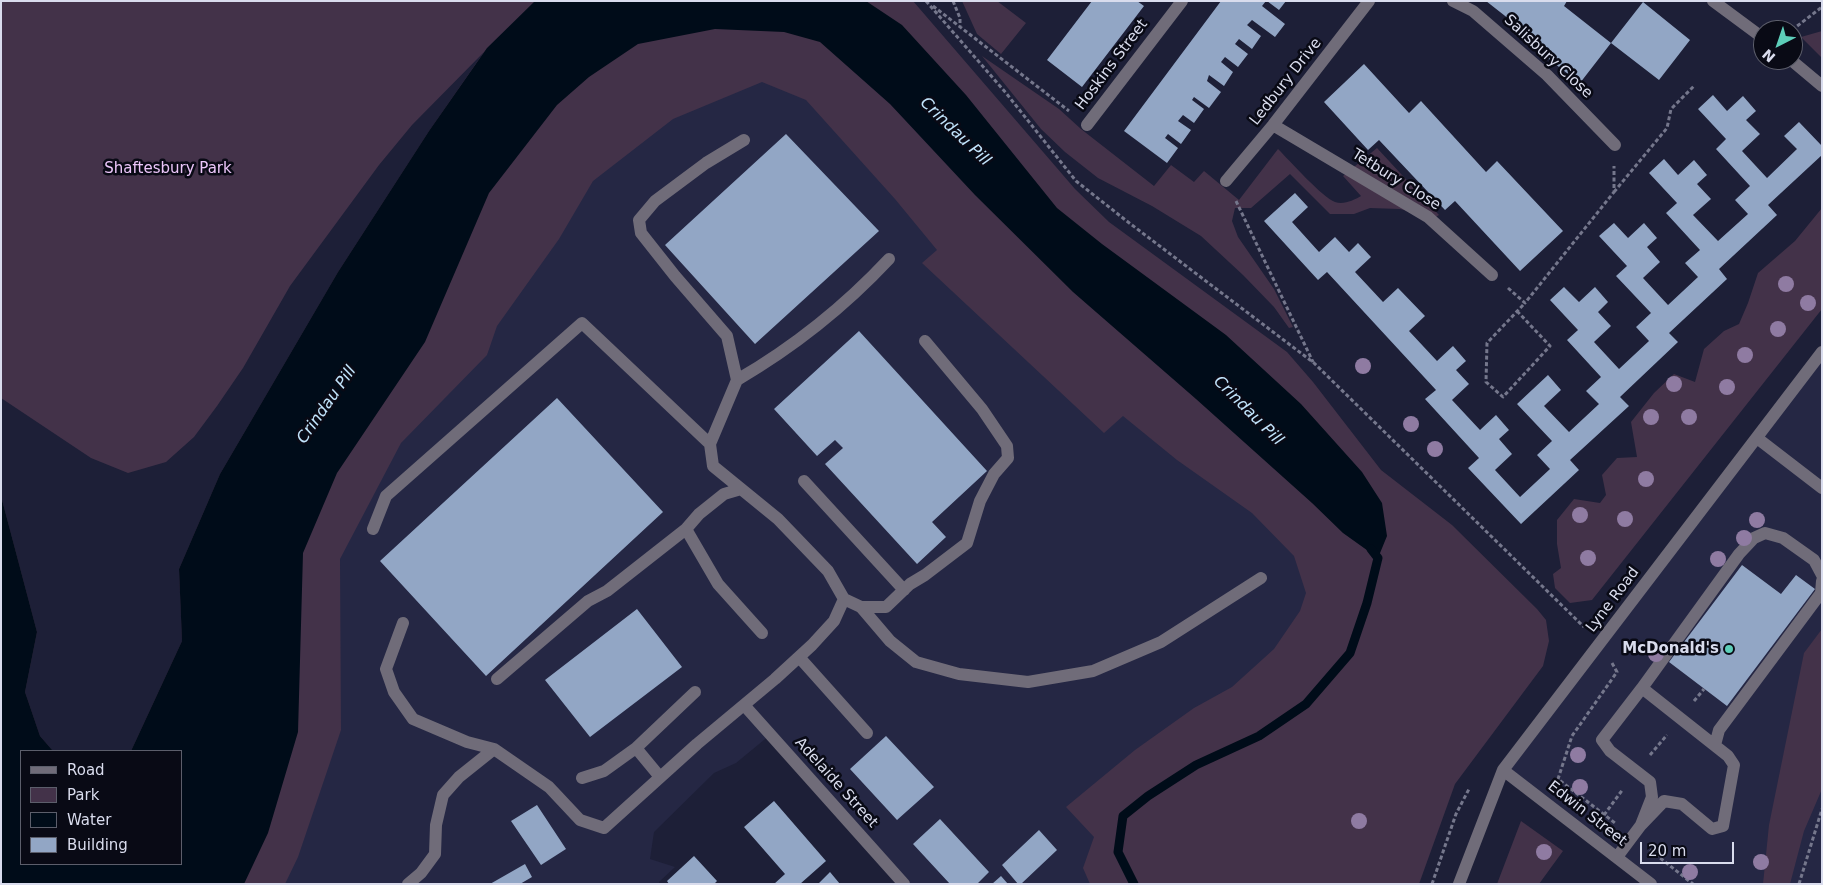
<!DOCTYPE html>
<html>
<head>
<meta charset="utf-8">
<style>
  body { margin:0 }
  #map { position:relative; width:1823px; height:885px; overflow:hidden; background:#1d1f37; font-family:"DejaVu Sans",sans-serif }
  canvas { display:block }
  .frame { position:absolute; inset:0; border:2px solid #d9dced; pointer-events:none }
  .legend { position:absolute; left:20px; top:750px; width:162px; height:115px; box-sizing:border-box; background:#090a15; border:1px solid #5c5e6b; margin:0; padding:6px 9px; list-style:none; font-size:15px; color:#d9dced }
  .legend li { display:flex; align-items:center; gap:10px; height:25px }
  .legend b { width:25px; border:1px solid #5c5e6b }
  .north { position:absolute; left:1753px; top:20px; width:50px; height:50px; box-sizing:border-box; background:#090a15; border:1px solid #5c5e6b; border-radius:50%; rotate:221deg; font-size:14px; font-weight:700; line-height:20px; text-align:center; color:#d9dced }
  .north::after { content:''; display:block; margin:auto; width:18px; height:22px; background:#5dceb9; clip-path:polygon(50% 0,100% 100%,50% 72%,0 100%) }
  .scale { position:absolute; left:1640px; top:842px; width:94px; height:22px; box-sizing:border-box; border:2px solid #d9dced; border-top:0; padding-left:6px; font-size:15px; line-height:18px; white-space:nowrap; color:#d9dced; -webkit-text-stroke:4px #090a15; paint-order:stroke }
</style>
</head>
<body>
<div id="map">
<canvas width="1823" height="885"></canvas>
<div class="frame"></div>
<ul class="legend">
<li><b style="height:6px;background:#706c79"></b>Road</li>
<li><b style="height:14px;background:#433249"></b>Park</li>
<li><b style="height:14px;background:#000c19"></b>Water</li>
<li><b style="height:14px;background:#92a6c5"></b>Building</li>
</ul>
<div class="north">N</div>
<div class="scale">20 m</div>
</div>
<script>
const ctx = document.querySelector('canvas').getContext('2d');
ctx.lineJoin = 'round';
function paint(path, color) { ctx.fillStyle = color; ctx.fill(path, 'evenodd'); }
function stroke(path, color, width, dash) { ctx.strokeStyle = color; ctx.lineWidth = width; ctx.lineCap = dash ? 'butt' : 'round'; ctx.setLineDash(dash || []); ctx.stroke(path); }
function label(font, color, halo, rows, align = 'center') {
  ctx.font = font + ' "DejaVu Sans",sans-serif'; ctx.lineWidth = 5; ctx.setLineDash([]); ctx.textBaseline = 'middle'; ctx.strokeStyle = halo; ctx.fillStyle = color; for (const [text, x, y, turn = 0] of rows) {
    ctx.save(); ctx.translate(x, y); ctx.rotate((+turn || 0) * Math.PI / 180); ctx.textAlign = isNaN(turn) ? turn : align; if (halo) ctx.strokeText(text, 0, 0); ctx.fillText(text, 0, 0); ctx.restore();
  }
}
paint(new Path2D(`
  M 784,32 L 1378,558 L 1134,884 L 904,884 L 770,735 L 736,763 L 714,773 L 654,832 L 650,859 L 675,867 L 659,882 L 660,884 L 244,884 L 303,553 L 489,193 Z
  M 1822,352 L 1822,884 L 1651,884 L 1503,770 Z`), '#252744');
paint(new Path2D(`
  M 1,1 L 913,1 L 1075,189 L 1109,222 L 1287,352 L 1313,382 L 1381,470 L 1452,525 L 1537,609 L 1546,620 L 1549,641 L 1543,666 L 1455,784 L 1419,884 L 1090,884 L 1083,868 L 1094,837 L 1066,807 L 1135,750 L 1194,708 L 1232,687 L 1274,649 L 1300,611 L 1306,593 L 1294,556 L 1252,513 L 1177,460 L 1123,416 L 1104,433 L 922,263 L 937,250 L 895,199 L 806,100 L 762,82 L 673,119 L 593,181 L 559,239 L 497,326 L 487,355 L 401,443 L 340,559 L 341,730 L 298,857 L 285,884 L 1,884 L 1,496 L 37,632 L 25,692 L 40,736 L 53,751 L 21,751 L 21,864 L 181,864 L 181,751 L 131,751 L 182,641 L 179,569 L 220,474 L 338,272 L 429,131 L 484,52 L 412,125 L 379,165 L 290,286 L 243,368 L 217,406 L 194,437 L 166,462 L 128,473 L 91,458 L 1,398 Z
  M 962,1 L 997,1 L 1026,23 L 1001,54 L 977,34 Z
  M 1822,31 L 1822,58 L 1801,37 Z
  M 982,56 L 1059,109 L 1081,129 L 1154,186 L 1171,165 L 1194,182 L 1204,171 L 1239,200 L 1278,149 C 1289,160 1323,198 1335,202 C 1344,205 1354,200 1361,196 L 1343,176 L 1377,148 L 1439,215 L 1434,218 L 1400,209 L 1370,208 L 1354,214 L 1330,214 L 1290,174 L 1251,208 L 1235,208 L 1232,221 L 1238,237 L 1274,289 L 1293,327 L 1289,328 L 1274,307 L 1243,275 L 1201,236 L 1152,206 L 1098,178 L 1065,152 L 1041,129 Z
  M 1822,208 L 1822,309 L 1592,600 L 1570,603 L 1555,588 L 1553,574 L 1561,568 L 1557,544 L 1557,520 L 1574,499 L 1600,503 L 1606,495 L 1602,475 L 1617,458 L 1637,457 L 1631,422 L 1654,393 L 1674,374 L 1695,382 L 1704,349 L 1724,331 L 1739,324 L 1748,303 L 1758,273 L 1795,241 Z
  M 1822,629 L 1822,789 L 1804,831 L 1790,884 L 1763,884 L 1769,825 L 1804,653 Z
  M 1521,821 L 1563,851 L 1539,884 L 1497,884 Z`), '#433249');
paint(new Path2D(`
  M 535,1 L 866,1 L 902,25 L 966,95 L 1057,208 L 1102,244 L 1226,335 L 1301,404 L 1362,472 L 1382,503 L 1387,536 L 1378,558 L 1343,533 L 1312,503 L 1196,399 L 1073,292 L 975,195 L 890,104 L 820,42 L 784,32 L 715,29 L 638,44 L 589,77 L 557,105 L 489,193 L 425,342 L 337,473 L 303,553 L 298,732 L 268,833 L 244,884 L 1,884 L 1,496 L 37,632 L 25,692 L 40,736 L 53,751 L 21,751 L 21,864 L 181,864 L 181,751 L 131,751 L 182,641 L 179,569 L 220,474 L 338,272 L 429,131 L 487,48 Z`), '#000c19');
stroke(new Path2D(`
  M 1134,884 L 1118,852 L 1123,816 L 1148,796 L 1196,765 L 1259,736 L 1306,704 L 1350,653 L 1367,603 L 1378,558 L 1371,549`), '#000c19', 9);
paint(new Path2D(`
  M 1092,1 L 1137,1 L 1144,6 L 1082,87 L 1047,60 Z
  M 1221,1 L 1266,1 L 1262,6 L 1285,24 L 1275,37 L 1252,20 L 1247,25 L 1261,36 L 1252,49 L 1239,39 L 1235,44 L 1248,54 L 1238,67 L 1225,57 L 1221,62 L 1233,72 L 1224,86 L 1209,75 L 1207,81 L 1221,92 L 1209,108 L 1194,97 L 1192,100 L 1204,109 L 1194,123 L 1183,115 L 1178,121 L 1191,130 L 1181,144 L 1168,134 L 1165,138 L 1178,148 L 1167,163 L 1124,131 Z
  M 1267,1 L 1286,1 L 1279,10 Z
  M 1486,1 L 1567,1 L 1564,6 L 1611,43 L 1580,83 L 1533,47 L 1537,41 Z
  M 1643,2 L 1690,40 L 1659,80 L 1611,43 Z
  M 1364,64 L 1409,113 L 1421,101 L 1486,172 L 1497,161 L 1563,231 L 1520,271 L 1455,201 L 1445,210 L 1379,140 L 1368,150 L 1324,102 Z
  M 1713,95 L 1727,111 L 1743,96 L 1756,111 L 1746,120 L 1760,134 L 1742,151 L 1767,178 L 1797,149 L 1784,136 L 1799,122 L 1822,146 L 1822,155 L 1768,205 L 1777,215 L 1719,269 L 1727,279 L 1669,333 L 1678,342 L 1620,397 L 1629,406 L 1570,460 L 1579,470 L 1521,524 L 1468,468 L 1479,458 L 1425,399 L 1436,390 L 1327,272 L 1318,280 L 1264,221 L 1295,193 L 1308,207 L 1292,222 L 1319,252 L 1335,237 L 1349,252 L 1358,243 L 1371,257 L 1355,272 L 1383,302 L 1398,288 L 1425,316 L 1409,331 L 1437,361 L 1453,346 L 1466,361 L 1456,370 L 1469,384 L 1452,400 L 1480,430 L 1496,415 L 1509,430 L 1499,439 L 1512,454 L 1495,470 L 1520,497 L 1550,469 L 1537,455 L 1552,441 L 1517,404 L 1548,375 L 1561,390 L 1544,406 L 1569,432 L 1599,404 L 1586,391 L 1601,377 L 1567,340 L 1578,330 L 1550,300 L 1564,287 L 1579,302 L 1595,287 L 1608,302 L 1598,312 L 1611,326 L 1594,342 L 1619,369 L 1649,341 L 1636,327 L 1651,313 L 1616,276 L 1627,266 L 1599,236 L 1614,223 L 1628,238 L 1644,223 L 1657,238 L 1647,247 L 1660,262 L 1643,278 L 1668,305 L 1698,277 L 1685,263 L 1700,250 L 1666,213 L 1677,203 L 1649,173 L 1664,159 L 1678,175 L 1694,160 L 1707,175 L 1697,184 L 1711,199 L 1693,215 L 1718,241 L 1748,214 L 1735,200 L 1750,186 L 1716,149 L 1726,139 L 1698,109 Z
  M 786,134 L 879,231 L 755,344 L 665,245 Z
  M 859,331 L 987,471 L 932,522 L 946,537 L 917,564 L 825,464 L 843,448 L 835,440 L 817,456 L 774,409 Z
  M 557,398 L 663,512 L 486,676 L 380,561 Z
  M 1742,565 L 1781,594 L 1796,575 L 1815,589 L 1727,706 L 1669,662 Z
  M 637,609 L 682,667 L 590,737 L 545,680 Z
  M 886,736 L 934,787 L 897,820 L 850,769 Z
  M 774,801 L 826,861 L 800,884 L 774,884 L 785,874 L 744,827 Z
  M 537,805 L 566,849 L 541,865 L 511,821 Z
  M 940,819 L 989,872 L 977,884 L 950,884 L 913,844 Z
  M 1039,830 L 1057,850 L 1021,884 L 1018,884 L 1002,865 Z
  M 694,856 L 717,881 L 714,884 L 669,884 L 667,881 Z
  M 525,864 L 532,877 L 520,884 L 490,884 Z
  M 830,872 L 840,884 L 818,884 Z
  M 1001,876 L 1008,884 L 992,884 Z`), '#92a6c5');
stroke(new Path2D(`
  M 926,1 L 1006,93 L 1076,181 L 1128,222 L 1314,363 L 1584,627
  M 953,1 L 960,18 L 960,27
  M 933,6 L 1069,111
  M 1792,30 L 1822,7
  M 1614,192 L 1667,128 L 1671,109 L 1695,85
  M 1236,201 L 1313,362
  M 1508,288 L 1525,303 L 1614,192 L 1614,166
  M 1517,311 L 1550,346 L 1503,397 L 1486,382 L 1487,343 L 1525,303
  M 1612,663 L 1617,672 L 1572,736 L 1558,779 L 1615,823
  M 1694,701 L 1704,689
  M 1650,755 L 1667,735
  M 1604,815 L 1623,789
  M 1650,850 L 1693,884
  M 1432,884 L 1456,814 L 1469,789
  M 1799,884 L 1822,809`), '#75778c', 3, [4, 2.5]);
stroke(new Path2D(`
  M 1453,1 L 1473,11 L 1547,75 L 1615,145
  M 1713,1 L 1763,38
  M 1791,60 L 1822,86
  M 1087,125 L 1182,1
  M 1273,125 L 1428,217 L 1492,275
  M 1226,181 L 1273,125 L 1369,1
  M 737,380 C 792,348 845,306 889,259
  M 1757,438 L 1822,488
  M 710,444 L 737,380 L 727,336 L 675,276 L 641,233 L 639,220 L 655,201 L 706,163 L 744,140
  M 804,481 L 904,590
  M 373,529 L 386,496 L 582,323 L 710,444
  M 686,529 L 718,584 L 762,633
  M 844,599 L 861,607 L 886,607 L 910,584 L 925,575 L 967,543 L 980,501 L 994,474 L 1008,458 L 1007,446 L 982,409 L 925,341
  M 861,607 L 890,641 L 916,662 L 959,674 L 1028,682 L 1093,671 L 1161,642 L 1261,578
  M 403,623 L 386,669 L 394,692 L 413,719 L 467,742 L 494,749 L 549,787 L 580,820 L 604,828 L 697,744 L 775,679 L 812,645 L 834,621 L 844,599 L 828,571 L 778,519 L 713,466 L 710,444
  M 799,657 L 867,733
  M 497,679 L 588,601 L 607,591 L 686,529 L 699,514 L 724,494 L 741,489
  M 1642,688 L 1739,554 L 1754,538 L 1765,533 L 1783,538 L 1814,560 L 1822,575
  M 744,705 L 904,884
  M 1715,745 L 1719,730 L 1821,593 L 1822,581
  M 636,748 L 660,777
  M 1503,770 L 1651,884
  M 582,778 L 604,771 L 636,748 L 695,692
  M 1617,857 L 1641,825 L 1664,801 L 1682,804 L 1712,829 L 1723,826 L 1734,765 L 1728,756 L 1642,688 L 1602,740 L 1610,751 L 1650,782 L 1652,797 L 1641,825
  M 408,884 L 421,873 L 435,854 L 436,825 L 443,795 L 459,777 L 494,749
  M 1459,884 L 1503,770 L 1822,352`), '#706c79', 12);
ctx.fillStyle = '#8f7ba2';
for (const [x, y] of [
  [1786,284],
  [1808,303],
  [1778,329],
  [1745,355],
  [1363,366],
  [1674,384],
  [1727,387],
  [1651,417],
  [1689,417],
  [1411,424],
  [1435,449],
  [1646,479],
  [1580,515],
  [1625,519],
  [1757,520],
  [1744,538],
  [1588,558],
  [1718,559],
  [1656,654],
  [1578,755],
  [1580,787],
  [1359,821],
  [1544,852],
  [1761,862],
  [1690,872]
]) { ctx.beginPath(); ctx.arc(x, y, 8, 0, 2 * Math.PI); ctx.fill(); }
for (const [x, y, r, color] of [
  [1729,649,5,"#5dceb9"]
]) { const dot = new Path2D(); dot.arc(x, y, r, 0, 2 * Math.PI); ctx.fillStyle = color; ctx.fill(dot); stroke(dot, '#090a15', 2); }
label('15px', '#d9dced', '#090a15', [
  ["Salisbury Close",1548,57,43],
  ["Hoskins Street",1112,65,-53],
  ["Ledbury Drive",1286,82,-52],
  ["Tetbury Close",1396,180,32],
  ["Lyne Road",1613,600,-53],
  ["Adelaide Street",836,783,48],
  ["Edwin Street",1587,814,38]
]);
label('15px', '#ecc6fa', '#090a15', [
  ["Shaftesbury Park",168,169]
]);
label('bold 15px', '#d9dced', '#090a15', [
  ["McDonald's",1719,649]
], 'right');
label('italic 16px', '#c2e4fc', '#090a15', [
  ["Crindau Pill",955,132,44],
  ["Crindau Pill",327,405,-55],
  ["Crindau Pill",1248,411,45]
]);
</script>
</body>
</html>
